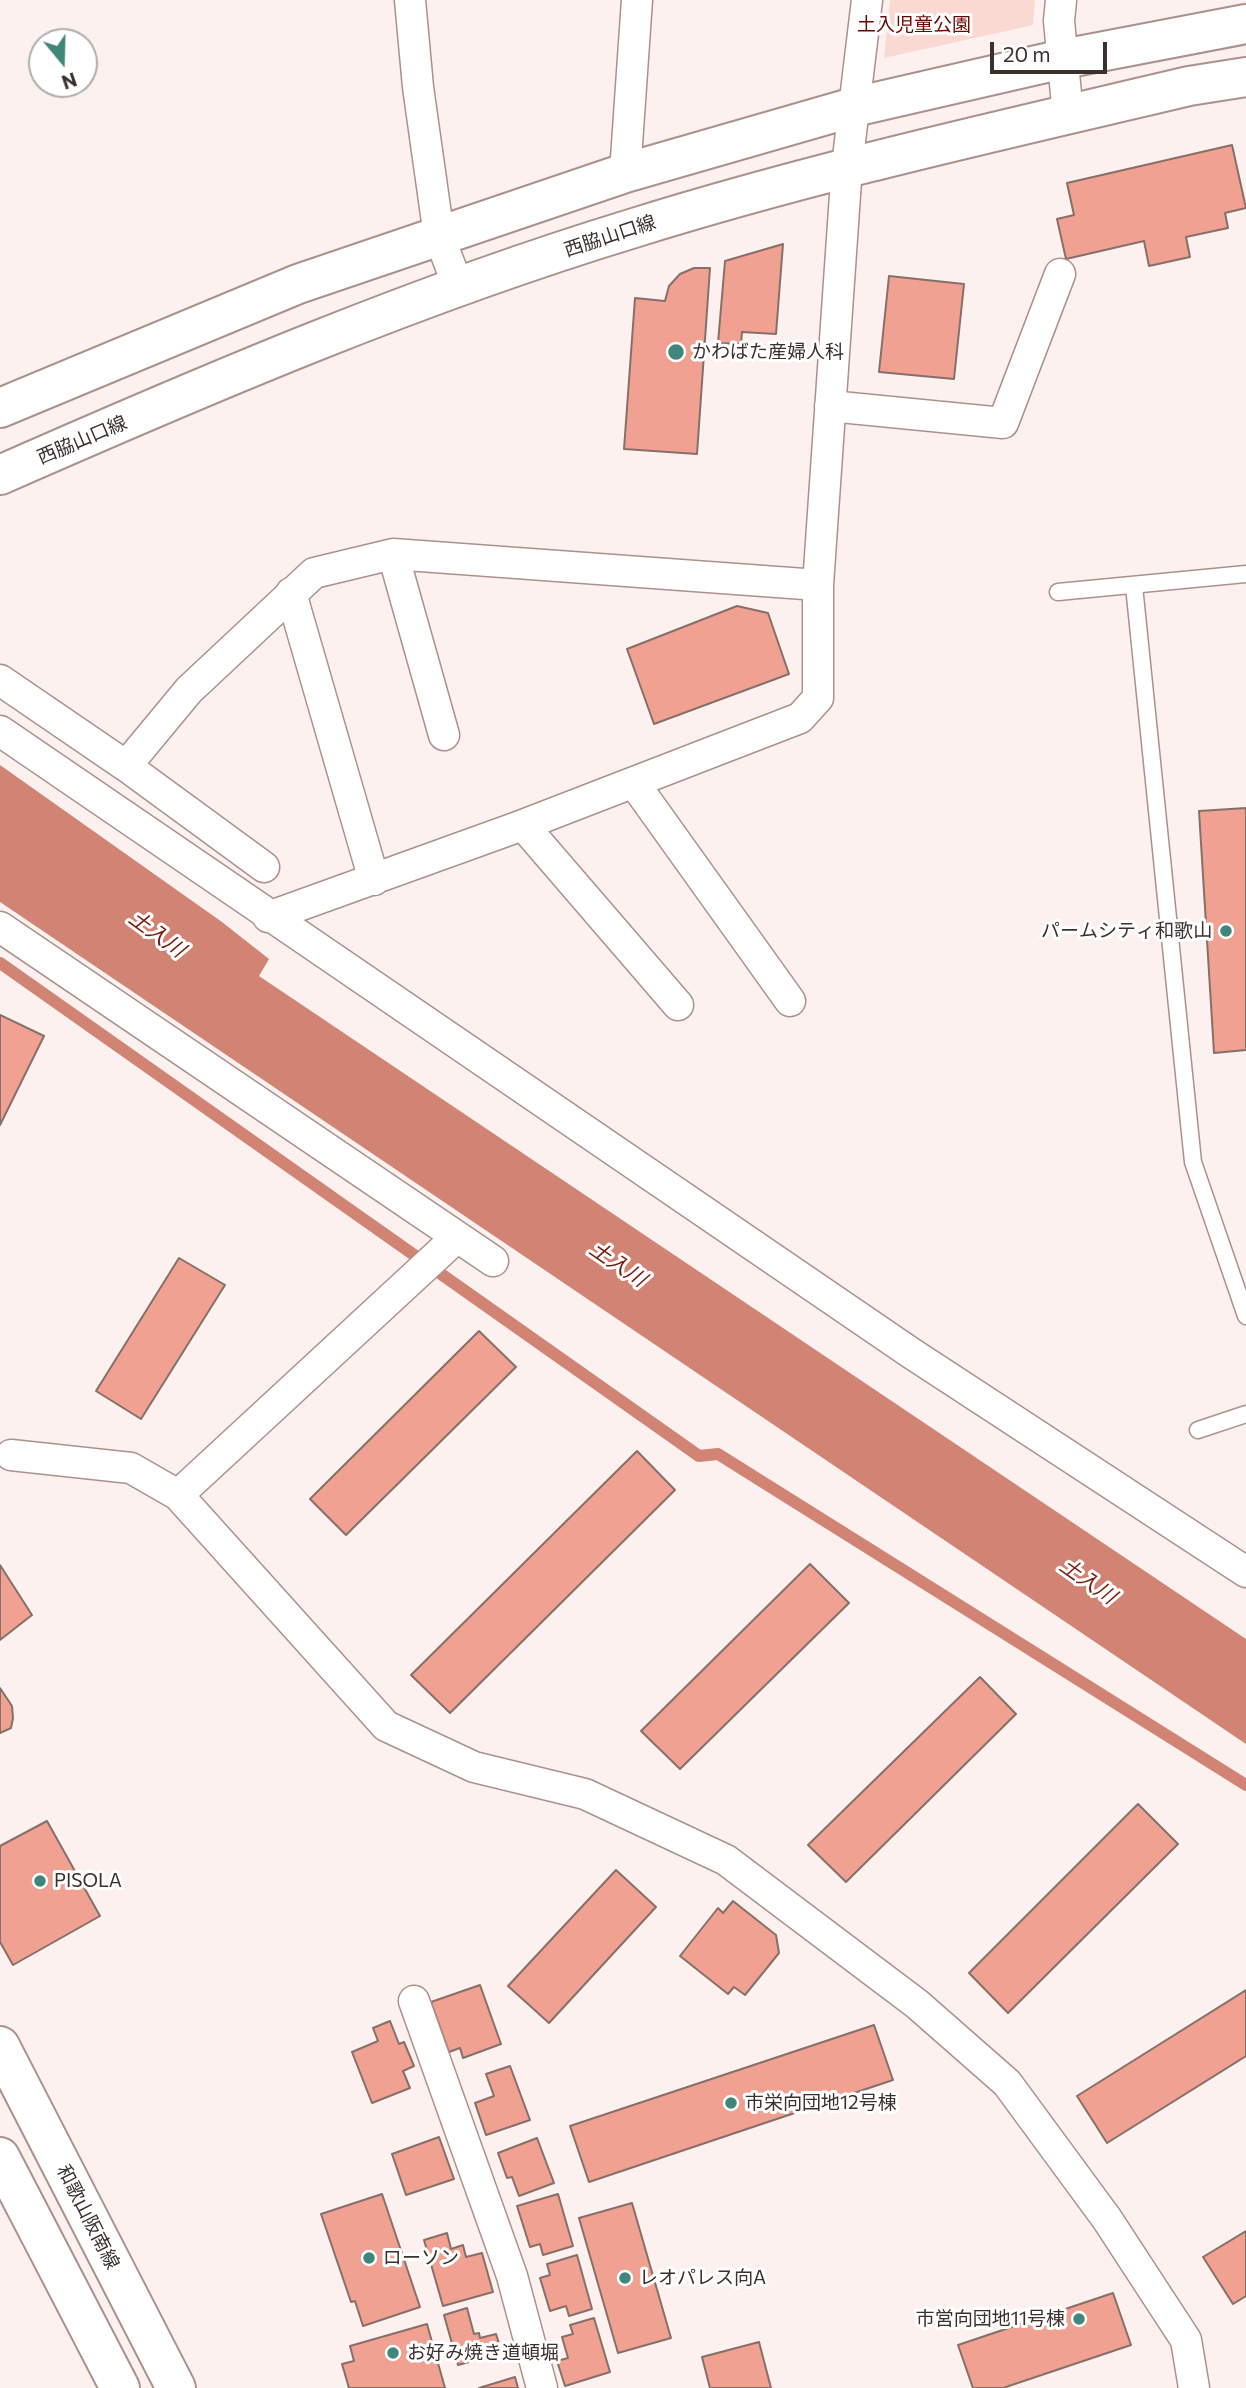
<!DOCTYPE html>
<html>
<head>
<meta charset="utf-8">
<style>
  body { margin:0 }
  #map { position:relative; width:1246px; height:2388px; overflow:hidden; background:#fdf1ef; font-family:Commissioner,sans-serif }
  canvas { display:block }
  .north { position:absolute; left:28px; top:28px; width:70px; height:70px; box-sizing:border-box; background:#fff; border:2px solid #b0acab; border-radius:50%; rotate:161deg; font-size:19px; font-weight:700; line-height:28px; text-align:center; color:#3a302d }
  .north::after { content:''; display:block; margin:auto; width:24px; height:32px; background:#41867b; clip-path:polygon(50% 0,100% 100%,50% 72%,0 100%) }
  .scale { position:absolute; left:990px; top:42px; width:117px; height:32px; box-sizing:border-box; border:4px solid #3a302d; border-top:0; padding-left:9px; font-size:21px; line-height:24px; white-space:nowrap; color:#3a302d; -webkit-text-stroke:5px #fff; paint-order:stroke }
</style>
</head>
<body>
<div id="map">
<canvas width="1246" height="2388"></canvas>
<div class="north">N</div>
<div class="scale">20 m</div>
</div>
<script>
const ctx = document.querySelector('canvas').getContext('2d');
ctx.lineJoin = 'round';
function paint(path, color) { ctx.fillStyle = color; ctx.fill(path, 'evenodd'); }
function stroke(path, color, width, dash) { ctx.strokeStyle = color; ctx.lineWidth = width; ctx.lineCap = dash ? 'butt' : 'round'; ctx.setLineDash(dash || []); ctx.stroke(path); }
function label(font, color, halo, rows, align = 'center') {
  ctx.font = font + ' Commissioner,"Noto Sans JP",sans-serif'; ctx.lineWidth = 6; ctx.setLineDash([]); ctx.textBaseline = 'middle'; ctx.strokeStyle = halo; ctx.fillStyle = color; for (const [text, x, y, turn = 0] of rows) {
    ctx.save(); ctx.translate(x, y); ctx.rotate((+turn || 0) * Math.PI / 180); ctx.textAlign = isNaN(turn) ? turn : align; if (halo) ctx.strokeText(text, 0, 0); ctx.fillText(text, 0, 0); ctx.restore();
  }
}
paint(new Path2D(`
  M 890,0 L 1035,0 L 1033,25 L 884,58 Z`), '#f9d9d2');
paint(new Path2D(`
  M 0,765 L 222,922 L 269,959 L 259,976 L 1246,1639 L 1246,1744 L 0,902 Z`), '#d18374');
stroke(new Path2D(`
  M 0,963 L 699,1456 L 718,1454 L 1246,1785`), '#d18374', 12);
const building = new Path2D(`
  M 1232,145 L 1246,208 L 1225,213 L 1228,228 L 1186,237 L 1190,257 L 1149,266 L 1144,241 L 1066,259 L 1057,219 L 1074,215 L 1067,183 Z
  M 783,244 L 776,334 L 742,332 L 741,344 L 718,343 L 725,261 Z
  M 694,268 L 710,268 L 697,454 L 624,449 L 635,298 L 665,301 L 669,286 L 680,274 Z
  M 889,276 L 964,284 L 954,379 L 879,372 Z
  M 737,606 L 768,613 L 789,674 L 654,724 L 627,649 Z
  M 1246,808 L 1246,1050 L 1214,1053 L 1199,811 Z
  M 0,1015 L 44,1036 L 0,1125 Z
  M 179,1258 L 225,1285 L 141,1419 L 96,1391 Z
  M 479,1331 L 516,1367 L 346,1535 L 310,1499 Z
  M 637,1451 L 675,1490 L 450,1713 L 411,1675 Z
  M 810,1564 L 849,1603 L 680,1769 L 641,1731 Z
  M 0,1565 L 32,1615 L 0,1640 Z
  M 980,1677 L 1016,1714 L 846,1882 L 808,1845 Z
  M 0,1688 L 12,1706 L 13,1718 L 11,1728 L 0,1733 Z
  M 1138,1804 L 1178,1844 L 1008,2013 L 969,1973 Z
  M 47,1821 L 100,1916 L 13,1965 L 0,1942 L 0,1846 Z
  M 616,1870 L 656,1907 L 549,2023 L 508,1986 Z
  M 733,1901 L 776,1935 L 779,1953 L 745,1995 L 734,1987 L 728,1994 L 680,1956 L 718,1908 L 723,1913 Z
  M 480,1985 L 501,2044 L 463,2058 L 460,2048 L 449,2052 L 431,2002 Z
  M 1246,1990 L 1246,2056 L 1107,2143 L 1077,2096 Z
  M 390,2021 L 399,2044 L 404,2042 L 414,2066 L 403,2071 L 410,2088 L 372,2103 L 352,2052 L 378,2041 L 373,2028 Z
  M 874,2025 L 893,2080 L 589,2182 L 570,2126 Z
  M 510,2066 L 530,2120 L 486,2135 L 475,2103 L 494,2096 L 486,2074 Z
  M 439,2137 L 454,2179 L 406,2195 L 392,2154 Z
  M 537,2138 L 554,2183 L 519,2196 L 512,2177 L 507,2178 L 498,2153 Z
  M 382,2194 L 420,2307 L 363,2326 L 355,2301 L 351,2302 L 321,2214 Z
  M 558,2194 L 573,2246 L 543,2255 L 540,2244 L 530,2247 L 517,2206 Z
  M 632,2203 L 671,2338 L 618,2353 L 579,2218 Z
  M 1246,2231 L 1246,2296 L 1233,2304 L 1203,2257 Z
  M 447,2233 L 451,2249 L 463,2245 L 466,2257 L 482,2253 L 493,2292 L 443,2306 L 424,2240 Z
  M 577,2255 L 592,2309 L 569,2316 L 566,2306 L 550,2311 L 540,2278 L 550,2275 L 547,2264 Z
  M 1113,2293 L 1131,2345 L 1003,2388 L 973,2388 L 958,2345 Z
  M 467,2308 L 474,2334 L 479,2333 L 480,2338 L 496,2334 L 502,2353 L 458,2365 L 444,2315 Z
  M 594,2318 L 610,2372 L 565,2386 L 557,2361 L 568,2358 L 562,2337 L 573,2334 L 570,2325 Z
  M 427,2324 L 445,2388 L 349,2388 L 342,2364 L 354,2361 L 350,2346 Z
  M 759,2342 L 771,2388 L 710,2388 L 702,2357 Z
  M 515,2377 L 518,2388 L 479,2388 Z`);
paint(building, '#f1a191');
stroke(building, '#876f69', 2);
const lane = new Path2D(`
  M 1134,586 L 1193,1162 L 1246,1316
  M 1058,592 L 1246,574
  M 1198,1430 L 1246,1414`);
const street = new Path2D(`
  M 410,0 L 418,87 L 439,236 L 458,286
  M 1061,0 L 1059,21 L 1068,115
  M 625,173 L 637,0
  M 830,406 L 1003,423 L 1060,274
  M 393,554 L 444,735
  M 291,593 L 374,880
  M 0,680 L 126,766 L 264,867
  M 0,731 L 911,1353 L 1246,1572
  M 126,766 L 189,690 L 314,573 L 393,554 L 818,585
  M 634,783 L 790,1001
  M 523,825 L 678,1005
  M 268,917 L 523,825 L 800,718 L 818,698 L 818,585 L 847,166 L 867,0
  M 0,927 L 493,1261
  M 11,1455 L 131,1468 L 178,1495 L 386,1726 L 474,1767 L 585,1794 L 726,1860 L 917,2004 L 1007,2083 L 1107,2219 L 1186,2340 L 1194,2388
  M 178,1495 L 456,1238
  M 414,2001 L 512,2276 L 542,2388`);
const secondary = new Path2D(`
  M 0,408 L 298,284 L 625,173 L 854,107 L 1063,59 L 1246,24
  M 0,475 C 207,384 417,294 634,228 C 817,171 1003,130 1189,86 L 1246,77
  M 0,2046 L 176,2388
  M 0,2157 L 120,2388`);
stroke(lane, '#ab918c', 19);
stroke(street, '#ab918c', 33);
stroke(secondary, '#ab918c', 42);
stroke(lane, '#fff', 16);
stroke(street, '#fff', 30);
stroke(secondary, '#fff', 38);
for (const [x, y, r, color] of [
  [676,352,9,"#41867b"],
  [1226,931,7,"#41867b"],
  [40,1881,7,"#41867b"],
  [731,2103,7,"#41867b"],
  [369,2258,7,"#41867b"],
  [625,2278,7,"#41867b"],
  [1079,2319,7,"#41867b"],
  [393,2353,7,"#41867b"]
]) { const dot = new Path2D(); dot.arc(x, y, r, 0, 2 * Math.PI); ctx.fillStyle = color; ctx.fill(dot); stroke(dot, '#fff', 2.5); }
label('19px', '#680600', '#fff', [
  ["土入児童公園",914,25]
]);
label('19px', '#3a302d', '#fff', [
  ["西脇山口線",610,236,-18],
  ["西脇山口線",82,440,-23],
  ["和歌山阪南線",88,2217,63]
]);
label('19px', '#3a302d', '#fff', [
  ["かわばた産婦人科",692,352],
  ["パームシティ和歌山",1212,931,"right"],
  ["PISOLA",54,1881],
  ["市栄向団地12号棟",745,2103],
  ["ローソン",383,2258],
  ["レオパレス向A",639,2278],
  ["市営向団地11号棟",1065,2319,"right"],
  ["お好み焼き道頓堀",407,2353]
], 'left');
label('italic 21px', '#791c0d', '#fff', [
  ["土入川",157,934,36],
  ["土入川",618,1264,34],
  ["土入川",1088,1581,35]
]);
</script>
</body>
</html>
